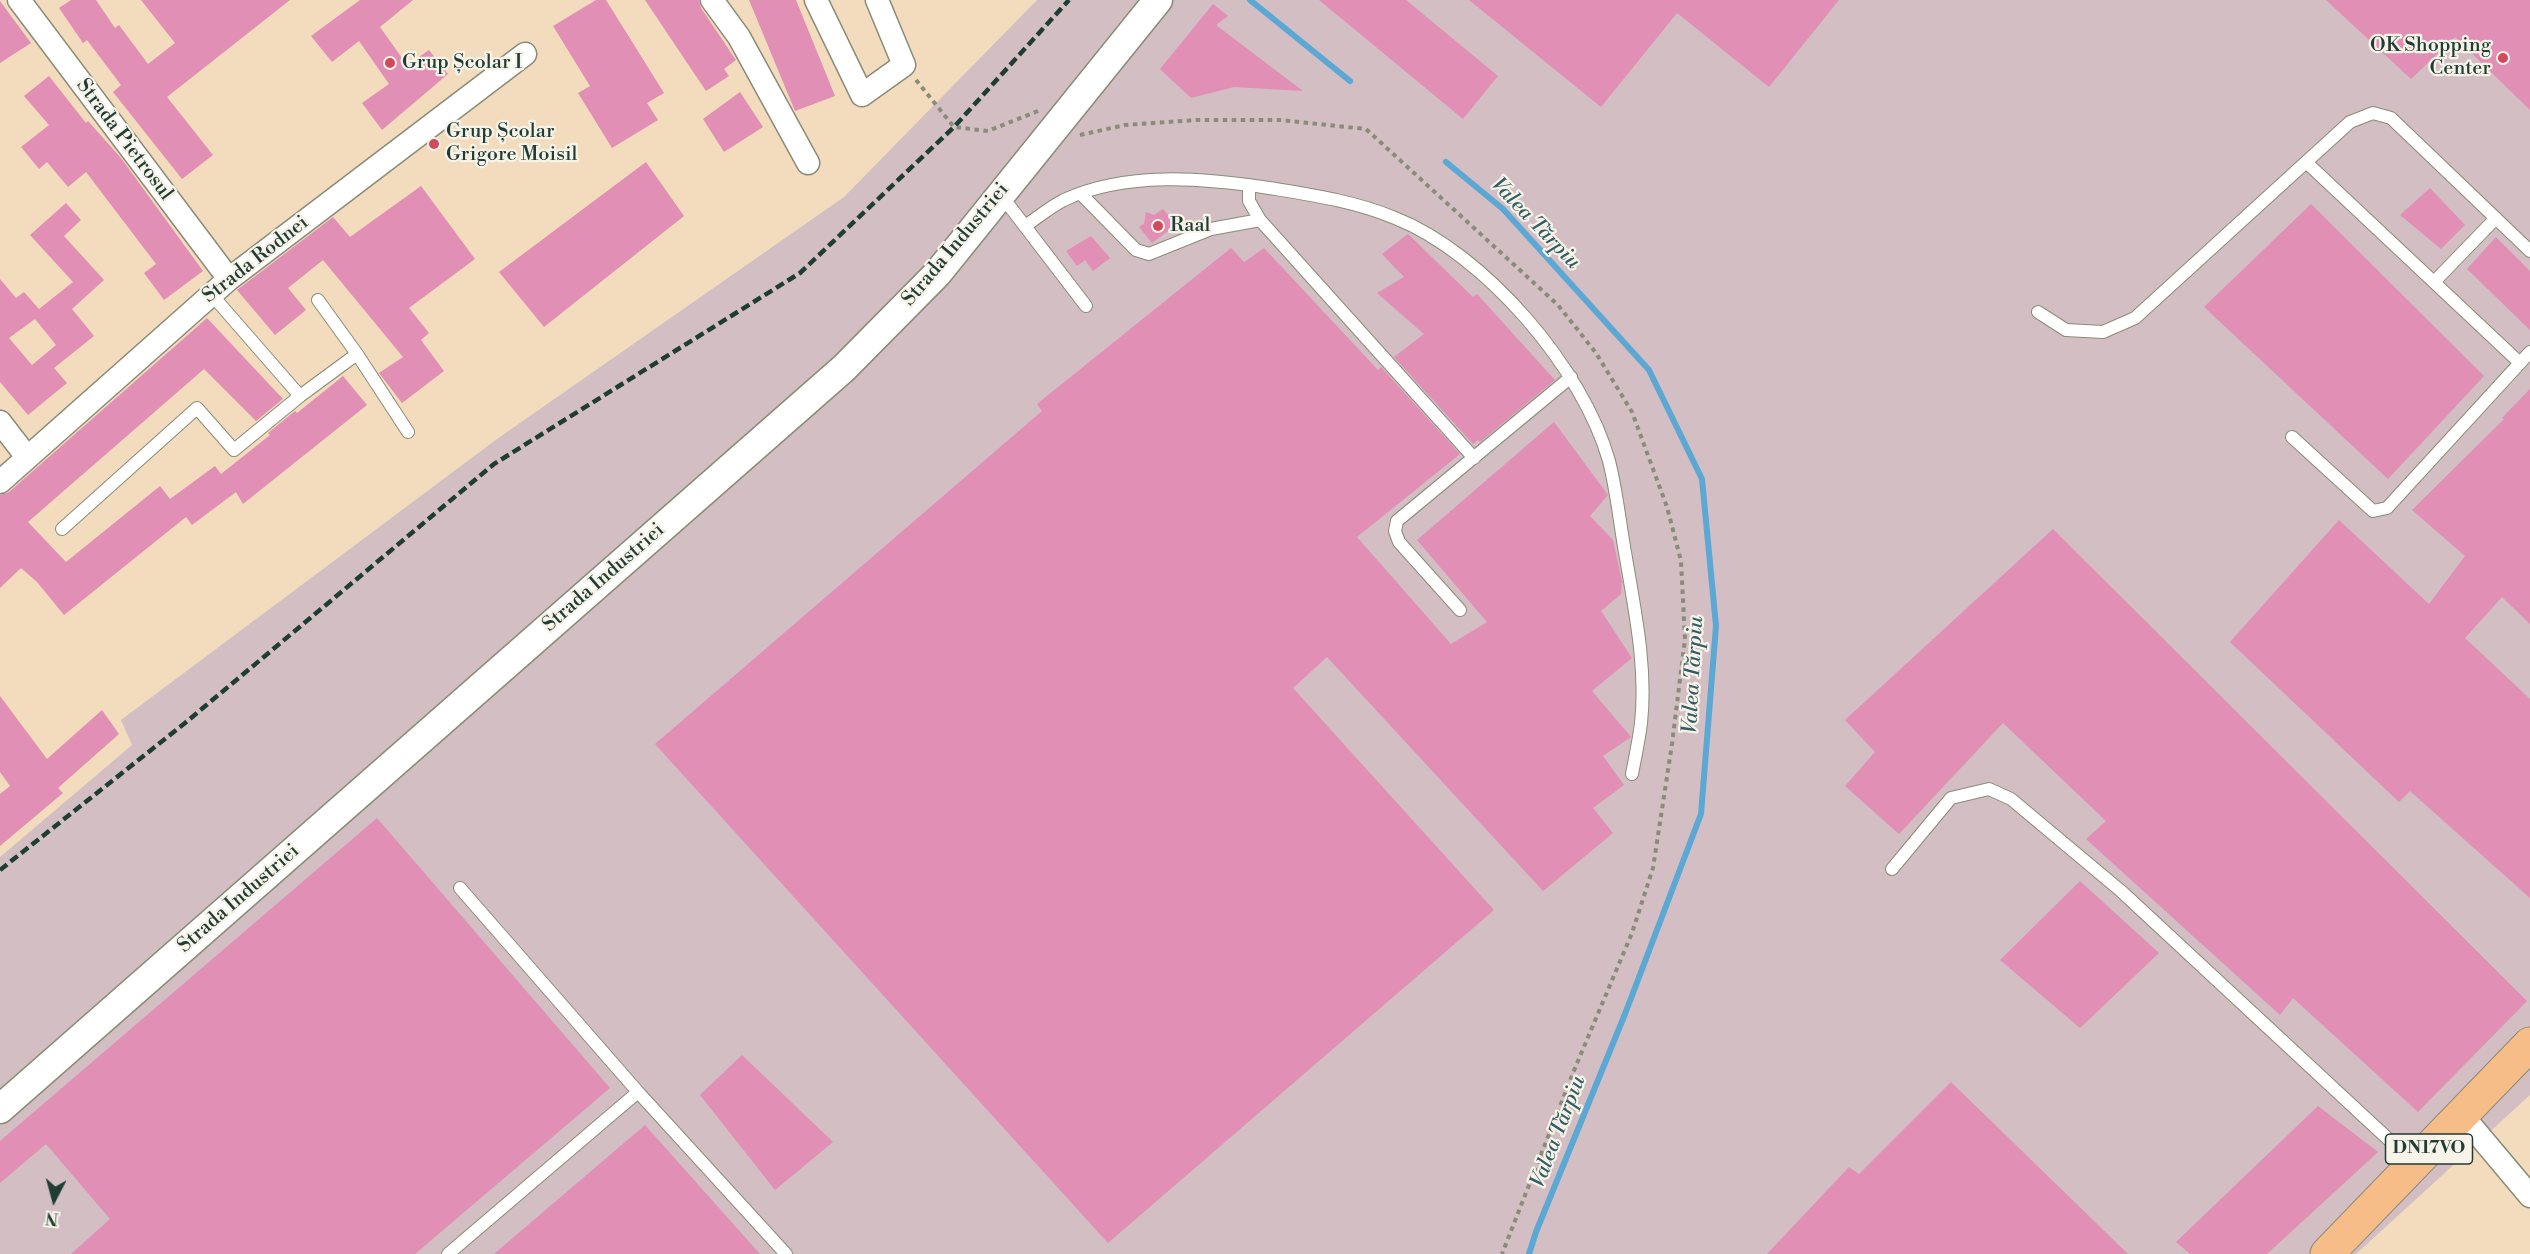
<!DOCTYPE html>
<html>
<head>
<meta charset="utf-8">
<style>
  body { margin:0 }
  #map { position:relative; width:2530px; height:1254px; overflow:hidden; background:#f3dbbd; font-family:"Libre Bodoni",serif }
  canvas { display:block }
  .north { position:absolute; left:24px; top:1170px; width:60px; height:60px; -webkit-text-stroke:4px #f7f3e8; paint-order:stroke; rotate:186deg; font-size:16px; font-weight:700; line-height:24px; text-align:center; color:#1f3d34 }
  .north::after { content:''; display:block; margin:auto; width:21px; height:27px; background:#1f3d34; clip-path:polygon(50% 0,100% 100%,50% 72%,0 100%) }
</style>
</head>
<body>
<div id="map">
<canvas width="2530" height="1254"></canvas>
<div class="north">N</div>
</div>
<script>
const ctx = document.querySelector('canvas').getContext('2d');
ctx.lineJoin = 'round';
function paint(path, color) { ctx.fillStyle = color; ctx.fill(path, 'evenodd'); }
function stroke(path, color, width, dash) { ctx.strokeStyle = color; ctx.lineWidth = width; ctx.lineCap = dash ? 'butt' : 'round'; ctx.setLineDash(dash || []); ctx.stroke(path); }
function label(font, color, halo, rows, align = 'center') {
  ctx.font = font + ' "Libre Bodoni",serif'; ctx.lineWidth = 4.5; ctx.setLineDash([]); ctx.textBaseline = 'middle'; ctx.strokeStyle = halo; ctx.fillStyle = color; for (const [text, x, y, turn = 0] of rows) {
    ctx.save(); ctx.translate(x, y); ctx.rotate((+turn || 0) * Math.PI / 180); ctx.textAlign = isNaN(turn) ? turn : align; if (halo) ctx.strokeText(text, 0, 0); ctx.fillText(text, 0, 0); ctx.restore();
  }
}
paint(new Path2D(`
  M 1037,0 L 2530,0 L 2530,1095 L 2356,1254 L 0,1254 L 0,857 L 132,745 L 121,720 L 497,439 L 844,197 Z`), '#d2bec3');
stroke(new Path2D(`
  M 1250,0 L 1350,81
  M 1446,162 L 1503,209 L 1649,370 L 1702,479 L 1716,626 L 1701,814 L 1625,1014 L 1536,1232 L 1529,1254`), '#5ca8d5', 6);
paint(new Path2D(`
  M 71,0 L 96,0 L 115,28 L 119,25 L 148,64 L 175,43 L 141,0 L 290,0 L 167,97 L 213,155 L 182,179 L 113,92 L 121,85 L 87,40 L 83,43 L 59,8 Z
  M 360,0 L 413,0 L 380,27 L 407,65 L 429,50 L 448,74 L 382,130 L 362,103 L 389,84 L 359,41 L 332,62 L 311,36 Z
  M 596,0 L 606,0 L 664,93 L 647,103 L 658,120 L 612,148 L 578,93 L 590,86 L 553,26 Z
  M 645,0 L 699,0 L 701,8 L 736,60 L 724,69 L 729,76 L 706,91 Z
  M 749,0 L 796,0 L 835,96 L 795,111 Z
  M 1319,0 L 1406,0 L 1498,76 L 1463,119 Z
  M 1469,0 L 1839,0 L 1769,87 L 1677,13 L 1601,107 Z
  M 2326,0 L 2530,0 L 2530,110 L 2455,37 L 2411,79 Z
  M 0,1 L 31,43 L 0,63 Z
  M 1213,4 L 1228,16 L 1216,25 L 1303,91 L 1234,87 L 1191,98 L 1160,69 Z
  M 49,76 L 86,123 L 88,121 L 121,158 L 203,271 L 164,300 L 144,273 L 156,264 L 86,172 L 68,187 L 47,162 L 39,169 L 21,147 L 49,125 L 24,96 Z
  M 740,92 L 763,127 L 724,152 L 703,119 Z
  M 646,162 L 684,216 L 544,327 L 499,272 Z
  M 421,186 L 475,259 L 409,308 L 429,333 L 421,340 L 444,371 L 402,403 L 379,373 L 403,357 L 323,260 L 288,288 L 306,310 L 275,335 L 237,290 L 333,217 L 350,237 Z
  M 2430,188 L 2465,225 L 2441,249 L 2400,215 Z
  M 66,203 L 81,220 L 64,236 L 104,280 L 72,309 L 94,336 L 54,368 L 67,383 L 28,415 L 0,382 L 0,279 L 16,298 L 24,292 L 39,309 L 73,282 L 30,235 ZM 35,319 L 56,345 L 32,365 L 9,338 Z
  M 2311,204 L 2484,376 L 2388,479 L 2204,307 Z
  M 1163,209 L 1176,225 L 1152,243 L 1139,227 L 1144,224 L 1146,212 L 1154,215 Z
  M 1408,234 L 1473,297 L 1477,294 L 1555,380 L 1480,442 L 1478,440 L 1473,444 L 1394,357 L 1424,334 L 1377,293 L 1404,277 L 1382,254 Z
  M 1091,236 L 1110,258 L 1093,271 L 1085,260 L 1077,266 L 1066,251 Z
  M 2496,237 L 2530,271 L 2530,330 L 2467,269 Z
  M 1231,248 L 1244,262 L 1264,248 L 1378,370 L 1381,367 L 1460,454 L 1357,537 L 1451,644 L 1487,622 L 1417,540 L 1554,422 L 1608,495 L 1590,516 L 1613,540 L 1622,581 L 1621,594 L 1601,611 L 1632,658 L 1592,691 L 1631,737 L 1603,756 L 1624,785 L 1593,808 L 1613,833 L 1543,891 L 1327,657 L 1293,688 L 1494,910 L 1108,1243 L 655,744 L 1042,411 L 1037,404 Z
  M 207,318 L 283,399 L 256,421 L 204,369 L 28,522 L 66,562 L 160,486 L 170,499 L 215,466 L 221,474 L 270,435 L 268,433 L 295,411 L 297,413 L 343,376 L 367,405 L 243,504 L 236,492 L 192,525 L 186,517 L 64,615 L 37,582 L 21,568 L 0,588 L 0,495 L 9,492 Z
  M 2530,389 L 2530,624 L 2502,597 L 2465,638 L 2530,699 L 2530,898 L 2410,791 L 2399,802 L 2230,642 L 2339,520 L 2429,604 L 2465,556 L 2412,510 L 2504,419 L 2502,418 Z
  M 2053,529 L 2527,1001 L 2418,1112 L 2293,998 L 2280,1015 L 2086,839 L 2106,821 L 2003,723 L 1899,834 L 1845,786 L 1875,752 L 1845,720 Z
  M 0,696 L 47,759 L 102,710 L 119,734 L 58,788 L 63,793 L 0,846 L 0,794 L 10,786 L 0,772 Z
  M 377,818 L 610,1088 L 415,1254 L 71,1254 L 110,1219 L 46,1144 L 0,1183 L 0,1141 Z
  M 2080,881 L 2159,953 L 2080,1028 L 2000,960 Z
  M 742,1055 L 833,1142 L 775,1190 L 700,1095 Z
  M 1951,1082 L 2128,1254 L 1767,1254 L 1849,1167 L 1859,1174 Z
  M 2318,1106 L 2378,1152 L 2267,1254 L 2190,1254 L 2176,1242 Z
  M 645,1125 L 760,1254 L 494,1254 Z`), '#e18fb5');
const service = new Path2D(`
  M 2306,162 L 2520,363
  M 1249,185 L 1249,201 L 1260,220 L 1474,458
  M 1081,194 L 1136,250 L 1149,254 L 1211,229 L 1260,220
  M 1001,195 L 1086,306
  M 1025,226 C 1037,218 1050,207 1064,200 C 1126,171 1203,178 1269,188 C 1312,195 1354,201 1395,218 C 1484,253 1583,368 1609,461 C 1617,492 1620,526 1626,558 C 1635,612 1647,668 1641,723 C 1639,740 1635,758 1632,774
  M 2434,282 L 2496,218
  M 2038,312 L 2066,330 L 2103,332 L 2135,318 L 2350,122 L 2373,113 L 2391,118 L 2530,251
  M 357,354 L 408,432
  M 300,396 L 357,354 L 318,300
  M 2292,437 L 2373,511 L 2387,508 L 2530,352
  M 62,529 L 197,408 L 234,450 L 300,396 L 212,295
  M 1460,610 L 1399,542 L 1395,531 L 1397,521 L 1571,377
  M 1892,869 L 1951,798 L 1989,789 L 2011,799 L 2121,891 L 2414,1163
  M 460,888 L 638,1092 L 786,1254
  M 448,1254 L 638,1092`);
const minor = new Path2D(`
  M 19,0 L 229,279
  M 712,0 L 739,37 L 808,163
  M 816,0 L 862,95 L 904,65 L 877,0
  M 0,422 L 27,457
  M 0,482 L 229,279 L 525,54
  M 2462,1115 L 2530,1196`);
const tertiary = new Path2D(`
  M 0,1109 L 844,368 L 937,274 L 1158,0`);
const trunk = new Path2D(`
  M 2327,1254 L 2530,1044`);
stroke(service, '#898c78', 14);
stroke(minor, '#898c78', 25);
stroke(tertiary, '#898c78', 31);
stroke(trunk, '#898c78', 35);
stroke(new Path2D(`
  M 916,80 L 954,127 L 988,131 L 1038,111
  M 1080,135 L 1125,125 L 1196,120 L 1280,120 L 1366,129 L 1558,305 L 1596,353 L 1632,412 L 1667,507 L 1681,561 L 1685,639 L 1672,744 L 1653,868 L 1632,933 L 1575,1068 L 1502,1254`), '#898c78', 4, [4.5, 4.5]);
stroke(service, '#fff', 12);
stroke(minor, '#fff', 22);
stroke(tertiary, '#fff', 28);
stroke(trunk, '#f7bd88', 33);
stroke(new Path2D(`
  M 0,870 L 185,723 L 494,464 L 800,273 L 954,127 L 1069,0`), '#1f3d34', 4.5, [9, 4.5]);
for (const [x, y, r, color] of [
  [2503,58,6,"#d1495b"],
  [390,63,6,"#d1495b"],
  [434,144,6,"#d1495b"],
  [1158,226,6,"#d1495b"]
]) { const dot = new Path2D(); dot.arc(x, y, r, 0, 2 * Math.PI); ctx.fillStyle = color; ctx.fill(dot); stroke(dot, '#f7f3e8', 2); }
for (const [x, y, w] of [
  [2429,1149,87]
]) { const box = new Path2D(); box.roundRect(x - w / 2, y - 15, w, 30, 4.5); ctx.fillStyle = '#f7f3e8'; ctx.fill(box); stroke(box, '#1f3d34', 1.5); }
label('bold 18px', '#1f3d34', null, [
  ["DN17VO",2429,1149]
]);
label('20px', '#1f3d34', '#f7f3e8', [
  ["OK Shopping",2491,46,"right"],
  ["Center",2491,69,"right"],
  ["Grup Școlar I",402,63],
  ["Grup Școlar",446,132],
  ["Grigore Moisil",446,155],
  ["Raal",1170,226]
], 'left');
label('20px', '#1f3d34', '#f7f3e8', [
  ["Strada Pietrosul",124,140,53],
  ["Strada Industriei",956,245,-50],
  ["Strada Rodnei",256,260,-38],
  ["Strada Industriei",604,578,-41],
  ["Strada Industriei",239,899,-41]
]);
label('italic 21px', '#315d64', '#f7f3e8', [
  ["Valea Tărpiu",1535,224,46],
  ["Valea Tărpiu",1694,675,-87],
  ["Valea Tărpiu",1559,1132,-69]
]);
</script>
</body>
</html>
